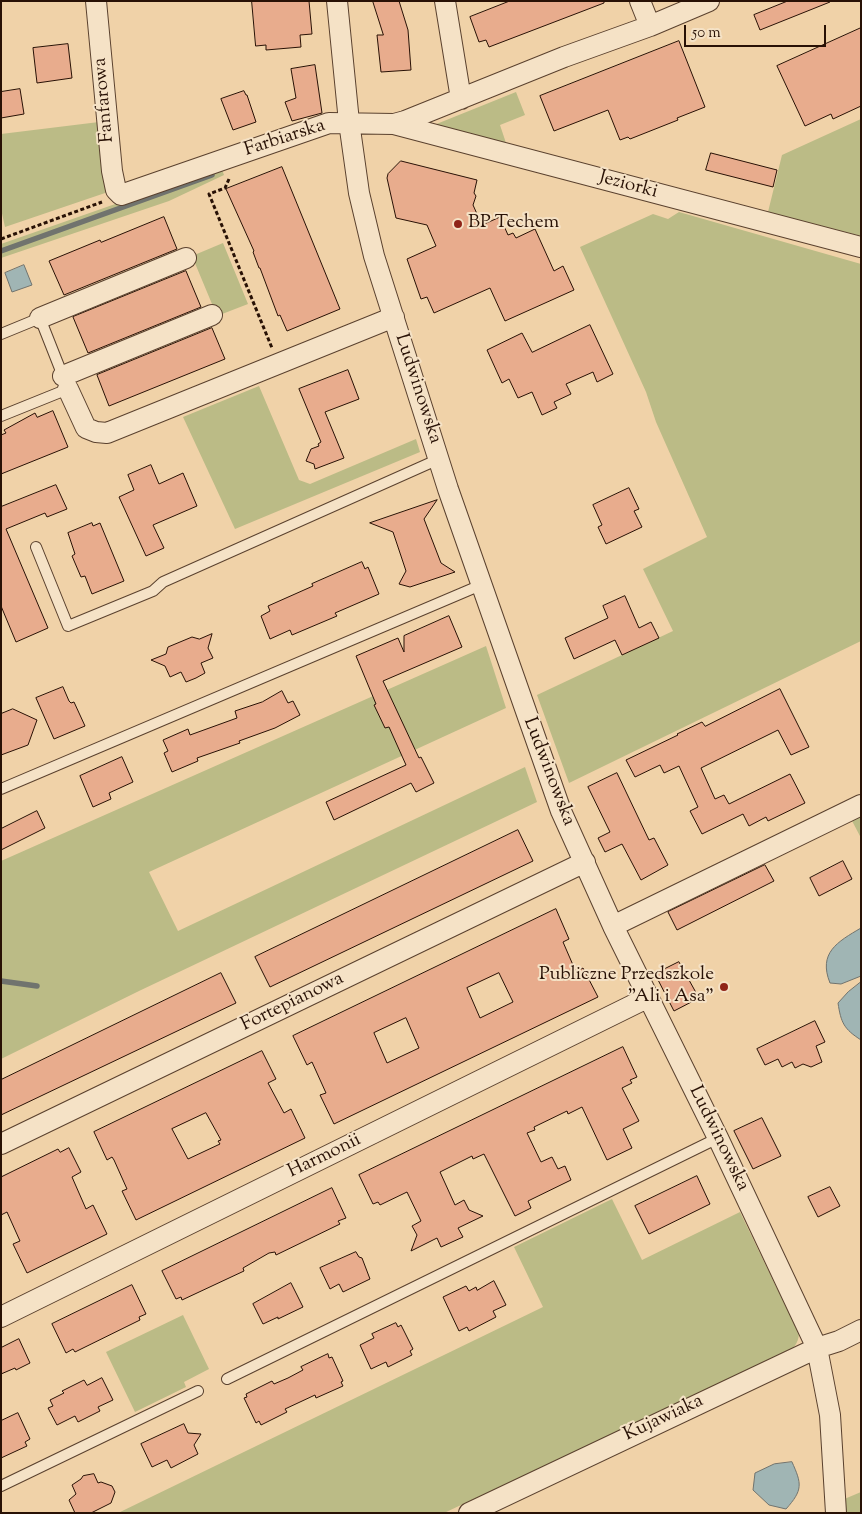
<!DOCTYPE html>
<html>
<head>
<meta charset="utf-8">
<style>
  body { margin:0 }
  #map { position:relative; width:862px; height:1514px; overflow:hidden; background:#f0d2a8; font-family:"Sorts Mill Goudy",serif }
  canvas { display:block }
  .frame { position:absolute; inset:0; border:2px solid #281105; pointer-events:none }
  .scale { position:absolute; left:684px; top:25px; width:142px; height:22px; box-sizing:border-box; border:2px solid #281105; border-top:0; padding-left:6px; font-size:15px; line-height:18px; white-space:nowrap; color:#281105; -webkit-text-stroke:4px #f5e2c6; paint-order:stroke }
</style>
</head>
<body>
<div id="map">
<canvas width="862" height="1514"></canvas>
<div class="frame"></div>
<div class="scale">50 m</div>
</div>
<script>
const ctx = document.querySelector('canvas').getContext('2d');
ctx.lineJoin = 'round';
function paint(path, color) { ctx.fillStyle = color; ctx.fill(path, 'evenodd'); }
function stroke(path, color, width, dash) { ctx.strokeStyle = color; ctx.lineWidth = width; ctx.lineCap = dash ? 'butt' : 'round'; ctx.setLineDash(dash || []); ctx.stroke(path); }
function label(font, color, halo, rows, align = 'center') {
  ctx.font = font + ' "Sorts Mill Goudy",serif'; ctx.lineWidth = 4; ctx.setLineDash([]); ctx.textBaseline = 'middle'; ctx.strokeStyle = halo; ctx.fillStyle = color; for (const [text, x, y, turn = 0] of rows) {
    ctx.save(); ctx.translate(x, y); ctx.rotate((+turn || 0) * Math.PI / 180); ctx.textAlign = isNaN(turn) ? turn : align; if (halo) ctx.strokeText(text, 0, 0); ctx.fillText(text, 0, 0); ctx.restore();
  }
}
paint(new Path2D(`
  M 516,92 L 525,115 L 500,125 L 507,146 L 434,125 Z
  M 861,119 L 861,236 L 768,212 L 782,155 Z
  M 99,122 L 108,192 L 5,227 L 1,209 L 1,134 Z
  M 221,167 L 224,175 L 169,201 L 1,258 L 1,244 Z
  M 679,212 L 861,264 L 861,641 L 569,783 L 537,695 L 673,631 L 643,569 L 707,537 L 656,422 L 646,392 L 580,247 L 653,214 L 668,219 Z
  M 223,243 L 248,304 L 217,316 L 192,256 Z
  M 259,386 L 299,480 L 310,484 L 416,439 L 420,452 L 235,529 L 183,417 Z
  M 486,646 L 506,708 L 149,872 L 178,931 L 525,767 L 537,802 L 139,991 L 1,1059 L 1,861 Z
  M 861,812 L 861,838 L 850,817 Z
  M 612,1199 L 642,1260 L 740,1212 L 799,1334 C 798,1344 794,1348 786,1353 L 444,1513 L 118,1513 L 543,1307 L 514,1247 Z
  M 183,1315 L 209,1369 L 184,1382 L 186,1387 L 135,1412 L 106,1352 Z
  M 861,1492 L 861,1513 L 844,1513 L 842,1500 Z`), '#bbbb86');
const water = new Path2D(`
  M 24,265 L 32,285 L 12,292 L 5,273 Z
  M 861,928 L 861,976 L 841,984 L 830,983 C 818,953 837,942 861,928 Z
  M 861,982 L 861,1040 C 844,1029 841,1023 838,1003 L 848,992 Z
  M 792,1462 C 802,1484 803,1490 786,1509 L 769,1505 L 753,1490 L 755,1473 L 774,1464 Z`);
paint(water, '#a0b5b4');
stroke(water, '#70736e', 1);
stroke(new Path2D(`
  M 1,251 L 212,175
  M 1,981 L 37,986`), '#70736e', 5.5);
const building = new Path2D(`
  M 252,1 L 309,1 L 312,34 L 300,35 L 301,47 L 266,50 L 266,45 L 256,46 Z
  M 373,1 L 399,1 L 408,30 L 411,70 L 381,72 L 377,35 L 383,35 Z
  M 510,1 L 604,1 L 604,3 L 489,47 L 486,40 L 479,42 L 470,17 Z
  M 788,1 L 830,1 L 830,2 L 760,30 L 754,15 Z
  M 861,28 L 861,106 L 833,119 L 831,114 L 805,126 L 777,66 Z
  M 679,41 L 705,107 L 677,118 L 678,120 L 630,139 L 628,137 L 620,140 L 608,110 L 554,131 L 540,96 Z
  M 68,44 L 72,78 L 37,83 L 33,48 Z
  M 315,65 L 322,113 L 292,121 L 285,102 L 296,98 L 291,69 Z
  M 20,89 L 24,114 L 1,118 L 1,92 Z
  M 244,91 L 246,95 L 247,95 L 256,122 L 233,130 L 221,99 Z
  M 711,153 L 777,170 L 773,187 L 706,170 Z
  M 401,161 L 477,180 L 474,193 L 476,196 L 473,205 L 482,225 L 500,217 L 508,235 L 513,233 L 516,238 L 535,229 L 554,271 L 563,266 L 574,290 L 505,321 L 490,288 L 434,313 L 427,297 L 421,299 L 407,259 L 436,246 L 427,225 L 396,218 L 387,178 L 388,174 Z
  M 282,167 L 340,309 L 287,331 L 280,315 L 278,316 L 260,268 L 259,268 L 253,252 L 254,251 L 226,189 Z
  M 164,217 L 177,249 L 64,295 L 49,261 L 100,240 L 101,242 Z
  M 186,271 L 201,307 L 88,353 L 73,317 Z
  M 590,325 L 613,374 L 597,382 L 593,372 L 566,384 L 571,394 L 554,402 L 557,408 L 542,415 L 532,392 L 518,398 L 509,379 L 502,383 L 487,350 L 522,333 L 532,352 Z
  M 212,328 L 225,359 L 109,406 L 97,375 Z
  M 348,370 L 359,399 L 325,412 L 344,458 L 315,469 L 314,464 L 306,461 L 311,449 L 319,446 L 318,444 L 321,442 L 299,389 Z
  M 53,411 L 68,447 L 1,474 L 1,435 L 6,433 L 4,430 L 35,413 L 37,417 Z
  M 151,465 L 159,484 L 183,473 L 197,506 L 153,525 L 164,548 L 146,556 L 119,497 L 134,490 L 128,475 Z
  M 56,485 L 67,509 L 47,517 L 45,513 L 6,529 L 48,628 L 16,642 L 1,606 L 1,507 Z
  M 629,488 L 639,509 L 634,511 L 642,527 L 606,544 L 598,527 L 602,525 L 593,505 Z
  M 437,500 L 424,519 L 441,563 L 455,572 L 410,587 L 399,584 L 406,571 L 393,532 L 370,523 Z
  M 92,523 L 93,526 L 100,523 L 124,581 L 92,594 L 85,576 L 81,577 L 72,556 L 75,554 L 68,533 Z
  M 362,562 L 365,569 L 368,567 L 379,594 L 335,613 L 337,616 L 292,635 L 290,630 L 270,639 L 261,616 L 270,611 L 268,606 L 313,586 L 312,584 Z
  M 625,596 L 639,628 L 651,622 L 659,638 L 622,655 L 615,640 L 574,659 L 565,638 L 608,618 L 603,606 Z
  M 449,616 L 462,647 L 383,681 L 419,758 L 421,757 L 434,783 L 416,792 L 411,783 L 334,820 L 326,802 L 406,765 L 389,727 L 385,728 L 374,705 L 376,704 L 356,656 L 398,638 L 404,652 L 404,636 Z
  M 212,634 L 208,648 L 213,658 L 201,663 L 205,673 L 196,678 L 186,682 L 181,672 L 170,677 L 165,666 L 151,660 L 166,654 L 168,647 L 192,637 L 199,639 Z
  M 63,687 L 69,701 L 71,703 L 74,702 L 85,726 L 54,739 L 36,698 Z
  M 780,689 L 809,747 L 791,755 L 778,730 L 701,768 L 715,799 L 724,795 L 729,804 L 790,774 L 805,803 L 768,821 L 766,817 L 749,826 L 743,814 L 702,834 L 690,811 L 698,807 L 679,766 L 664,773 L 660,765 L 635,777 L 626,760 L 678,735 L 677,734 L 702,722 L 705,726 Z
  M 282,691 L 288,703 L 293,701 L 300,715 L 275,728 L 239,741 L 240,743 L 197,758 L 198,761 L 172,772 L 164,753 L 168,751 L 163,740 L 188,729 L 190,735 L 237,718 L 235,711 L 262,702 Z
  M 13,709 L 37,720 L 28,745 L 1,755 L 1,714 Z
  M 122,757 L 133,782 L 109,793 L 111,799 L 93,807 L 80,776 Z
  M 617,773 L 649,840 L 654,838 L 668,865 L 641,880 L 622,844 L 605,852 L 598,838 L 610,832 L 588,787 Z
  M 37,811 L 45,828 L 1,850 L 1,829 Z
  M 518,830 L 533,861 L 270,987 L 255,957 Z
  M 843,861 L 852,879 L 819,896 L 810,878 Z
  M 765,865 L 774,881 L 677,930 L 668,912 Z
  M 556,909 L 569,939 L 563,942 L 576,972 L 583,968 L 598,997 L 334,1124 L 320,1095 L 326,1093 L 312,1062 L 307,1065 L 293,1036 ZM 499,973 L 513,1002 L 480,1018 L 467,988 ZM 406,1018 L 419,1048 L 387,1063 L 374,1033 Z
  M 679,962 L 699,998 L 674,1011 L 655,974 Z
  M 221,973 L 236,1003 L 1,1115 L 1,1080 Z
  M 815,1021 L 825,1042 L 816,1046 L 822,1062 L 811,1067 L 803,1064 L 795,1068 L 792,1062 L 782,1067 L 778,1059 L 765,1065 L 757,1049 Z
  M 623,1047 L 637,1077 L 630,1080 L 632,1083 L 622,1088 L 639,1121 L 623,1129 L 632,1148 L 607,1160 L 582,1107 L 568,1114 L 567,1111 L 534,1127 L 535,1130 L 527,1133 L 541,1162 L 552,1157 L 558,1169 L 565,1166 L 571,1180 L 528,1201 L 531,1208 L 515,1216 L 484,1154 L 473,1159 L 472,1156 L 440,1172 L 455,1205 L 464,1200 L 469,1210 L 483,1216 L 458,1228 L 463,1237 L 441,1247 L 437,1238 L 411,1251 L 417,1235 L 412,1226 L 421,1221 L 407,1192 L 380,1205 L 378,1202 L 373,1204 L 359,1175 Z
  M 262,1051 L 276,1079 L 268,1083 L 284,1113 L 291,1109 L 305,1138 L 136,1220 L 122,1191 L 127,1189 L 114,1160 L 112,1157 L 107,1160 L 94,1132 ZM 206,1113 L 221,1140 L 218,1141 L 220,1144 L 188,1159 L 172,1129 Z
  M 762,1118 L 781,1156 L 753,1169 L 734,1131 Z
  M 69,1148 L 81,1172 L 72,1177 L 86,1209 L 93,1205 L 107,1234 L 27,1273 L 13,1244 L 20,1241 L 7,1212 L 1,1215 L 1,1177 L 58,1149 L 60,1152 Z
  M 697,1176 L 710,1204 L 649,1234 L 635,1206 Z
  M 830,1187 L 840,1206 L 818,1217 L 808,1197 Z
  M 332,1188 L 346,1218 L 338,1221 L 340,1224 L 276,1255 L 275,1252 L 269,1253 L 243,1268 L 244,1271 L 182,1300 L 181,1297 L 176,1299 L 162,1271 Z
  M 356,1252 L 359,1257 L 362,1258 L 370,1279 L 343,1292 L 339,1284 L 330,1289 L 320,1268 Z
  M 494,1281 L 506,1305 L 493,1311 L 496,1317 L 469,1331 L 467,1327 L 459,1331 L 443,1297 L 466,1286 L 469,1291 L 476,1287 L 477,1290 Z
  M 291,1283 L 303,1307 L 278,1319 L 278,1317 L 263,1324 L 253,1304 Z
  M 132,1285 L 146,1314 L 139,1317 L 140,1320 L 75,1352 L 73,1349 L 66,1353 L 52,1324 Z
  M 396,1323 L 398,1327 L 401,1325 L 413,1349 L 410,1351 L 412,1355 L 388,1367 L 386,1362 L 371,1369 L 360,1345 L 374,1338 L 372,1334 Z
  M 19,1339 L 30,1363 L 16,1370 L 15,1368 L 1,1374 L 1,1348 Z
  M 328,1354 L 329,1358 L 332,1357 L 343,1381 L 341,1382 L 343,1386 L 316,1398 L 315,1395 L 285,1409 L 287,1412 L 261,1425 L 259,1421 L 256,1423 L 244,1398 L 247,1397 L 246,1394 L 272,1381 L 274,1384 L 288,1378 L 303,1370 L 301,1367 Z
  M 102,1378 L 113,1400 L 98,1407 L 100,1411 L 78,1422 L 75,1416 L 57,1425 L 48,1408 L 53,1406 L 50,1400 L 64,1393 L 62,1391 L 84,1380 L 87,1385 Z
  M 18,1413 L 30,1439 L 25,1442 L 27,1446 L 1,1458 L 1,1421 Z
  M 184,1424 L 188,1433 L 201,1434 L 194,1445 L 198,1454 L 171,1468 L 167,1460 L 152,1467 L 141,1444 Z
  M 94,1474 L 98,1483 L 101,1482 L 112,1486 L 115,1492 L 111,1503 L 91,1513 L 75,1513 L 69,1500 L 76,1494 L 72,1485 L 81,1479 L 83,1476 Z`);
paint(building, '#e8ac8d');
stroke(building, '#281105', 1);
const lane = new Path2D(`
  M 1,334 L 40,318 L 68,389 L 1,416
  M 36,547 L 68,626 L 153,591 L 163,582 L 439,459
  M 1,789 L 481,585
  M 227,1379 L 718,1138
  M 1,1486 L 198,1391`);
const street = new Path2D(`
  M 96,1 L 112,171 L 116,190 L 121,195 L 329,123 L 394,124 L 405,121 L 564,57 L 650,26 L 709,1
  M 337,1 L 349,122 L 359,193 L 374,256 L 448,489 L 561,811 L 613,926 L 718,1138 L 817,1348 L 830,1415 L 836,1513
  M 445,1 L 461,99
  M 640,1 L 650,26
  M 394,124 L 861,247
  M 40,318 L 186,258
  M 63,376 L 212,315
  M 68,389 L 86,428 L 96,432 L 107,433 L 394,317
  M 613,926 L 861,805
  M 1,1144 L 585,862
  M 1,1317 L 649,997
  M 469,1513 L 817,1348 L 839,1341 L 861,1330`);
stroke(lane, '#5a412e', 12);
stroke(street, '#5a412e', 22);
stroke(new Path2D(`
  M 229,179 L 225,188 L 209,194 L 272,348
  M 1,239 L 102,202`), '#281105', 3, [4, 2.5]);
stroke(lane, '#f5e2c6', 10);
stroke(street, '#f5e2c6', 20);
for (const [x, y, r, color] of [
  [458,224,5,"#8f2418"],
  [724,987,5,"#8f2418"]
]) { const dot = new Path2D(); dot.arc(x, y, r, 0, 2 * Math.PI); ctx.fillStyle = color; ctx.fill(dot); stroke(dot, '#f5e2c6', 2); }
label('19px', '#281105', '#f5e2c6', [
  ["Fanfarowa",105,100,-95],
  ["Farbiarska",285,139,-18],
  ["Jeziorki",628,186,15],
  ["Ludwinowska",417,389,72],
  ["Ludwinowska",548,772,69],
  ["Fortepianowa",293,1003,-26],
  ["Ludwinowska",718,1139,64],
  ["Harmonii",325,1157,-26],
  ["Kujawiaka",664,1419,-25]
]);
label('19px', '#281105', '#f5e2c6', [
  ["BP Techem",468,224],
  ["Publiczne Przedszkole",714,976,"right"],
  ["\"Ali i Asa\"",714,998,"right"]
], 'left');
</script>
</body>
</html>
